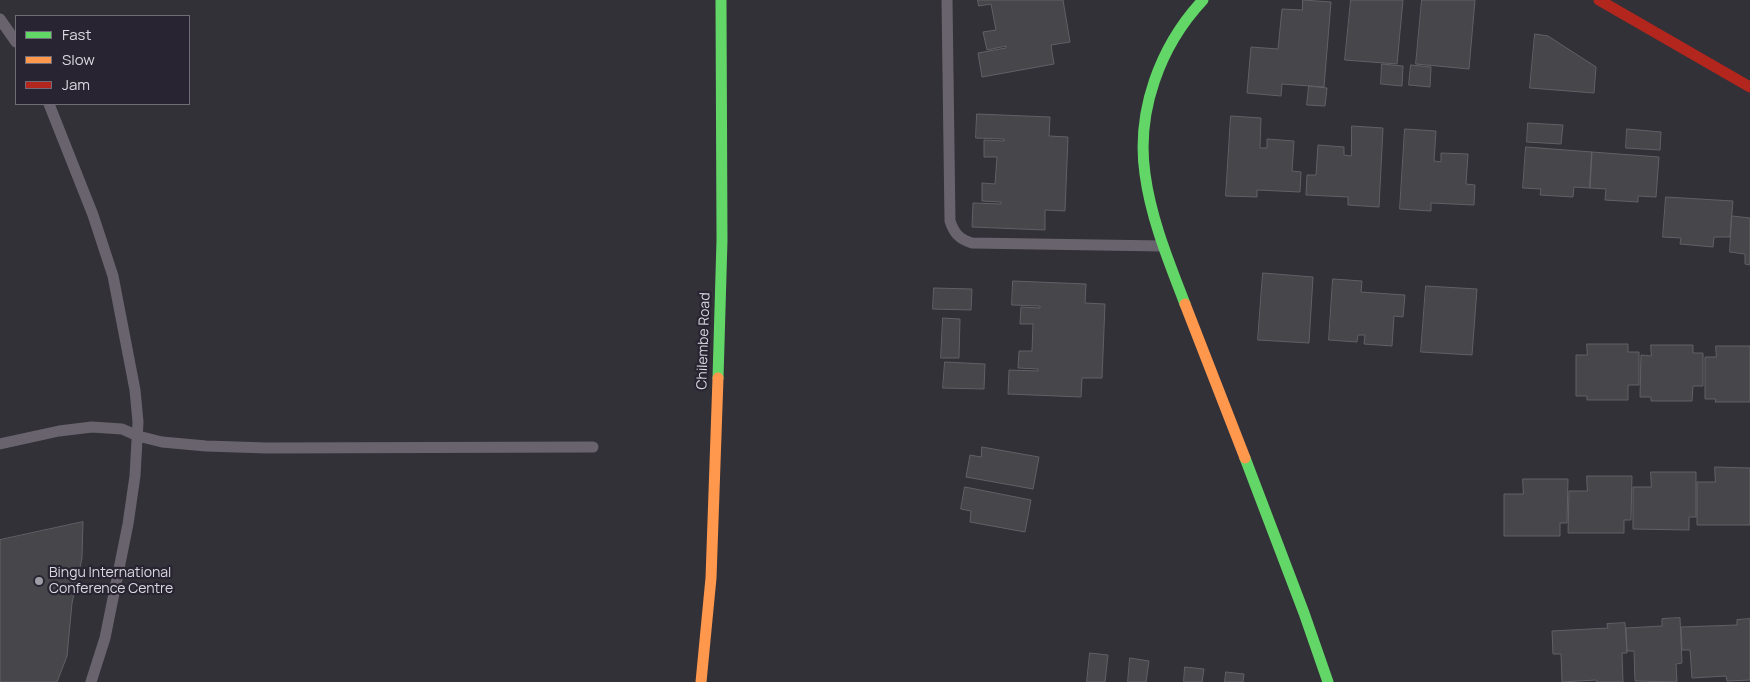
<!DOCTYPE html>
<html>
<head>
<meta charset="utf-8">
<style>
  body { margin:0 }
  #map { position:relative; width:1750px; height:682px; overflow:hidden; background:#323138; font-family:Manrope,sans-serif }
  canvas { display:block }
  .legend { position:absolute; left:15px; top:15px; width:175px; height:90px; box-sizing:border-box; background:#282431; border:1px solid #6f6c77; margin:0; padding:6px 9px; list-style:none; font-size:15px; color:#dad8e1 }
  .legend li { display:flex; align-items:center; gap:10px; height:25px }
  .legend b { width:25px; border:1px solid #6f6c77 }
</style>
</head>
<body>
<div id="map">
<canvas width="1750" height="682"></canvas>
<ul class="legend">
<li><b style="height:6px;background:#63d668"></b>Fast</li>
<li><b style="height:6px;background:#ff974d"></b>Slow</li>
<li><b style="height:6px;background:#b3261e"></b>Jam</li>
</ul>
</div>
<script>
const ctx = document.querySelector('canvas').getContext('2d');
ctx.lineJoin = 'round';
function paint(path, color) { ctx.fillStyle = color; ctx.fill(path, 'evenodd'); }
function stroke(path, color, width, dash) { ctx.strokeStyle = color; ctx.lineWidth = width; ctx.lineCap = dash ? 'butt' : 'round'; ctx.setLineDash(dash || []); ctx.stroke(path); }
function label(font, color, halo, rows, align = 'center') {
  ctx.font = font + ' Manrope,sans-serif'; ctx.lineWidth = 4.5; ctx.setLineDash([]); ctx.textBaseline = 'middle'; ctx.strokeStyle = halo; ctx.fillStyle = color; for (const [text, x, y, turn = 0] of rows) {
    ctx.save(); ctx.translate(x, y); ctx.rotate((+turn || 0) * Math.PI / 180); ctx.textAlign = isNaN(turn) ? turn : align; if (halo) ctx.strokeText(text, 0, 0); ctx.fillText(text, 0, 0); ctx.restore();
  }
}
const building = new Path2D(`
  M 978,0 L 1063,0 L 1070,42 L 1051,45 L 1054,64 L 982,77 L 978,53 L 1006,48 L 1006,46 L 987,50 L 983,32 L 996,30 L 991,4 L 979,6 Z
  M 1303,0 L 1331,2 L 1324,87 L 1282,84 L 1281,96 L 1247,93 L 1251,47 L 1278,49 L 1282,9 L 1302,10 Z
  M 1351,0 L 1403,0 L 1397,64 L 1345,60 Z
  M 1422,0 L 1475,0 L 1469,69 L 1416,64 Z
  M 1535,34 L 1548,36 L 1596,67 L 1594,93 L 1530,88 Z
  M 1382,64 L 1403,66 L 1402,86 L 1381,84 Z
  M 1411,65 L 1431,67 L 1430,87 L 1409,85 Z
  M 1309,86 L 1327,88 L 1325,106 L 1307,105 Z
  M 977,114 L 1050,117 L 1049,136 L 1068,137 L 1065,211 L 1045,210 L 1045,230 L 972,227 L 973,203 L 1001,204 L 1001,202 L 982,201 L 982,183 L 995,184 L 997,157 L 984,157 L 984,140 L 1004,141 L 1004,139 L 976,138 Z
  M 1231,116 L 1261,118 L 1260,148 L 1267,148 L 1267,139 L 1294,141 L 1292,171 L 1301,172 L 1300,192 L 1257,190 L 1257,197 L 1226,196 Z
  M 1528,123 L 1563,125 L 1561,144 L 1527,142 Z
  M 1352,126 L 1383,128 L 1379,207 L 1348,205 L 1348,197 L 1306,195 L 1307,175 L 1316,175 L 1318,145 L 1344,147 L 1344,155 L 1351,156 Z
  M 1405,129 L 1436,131 L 1434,161 L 1441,162 L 1441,153 L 1468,154 L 1466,184 L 1475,185 L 1474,205 L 1431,203 L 1431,211 L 1400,209 Z
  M 1627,129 L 1661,132 L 1660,150 L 1626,148 Z
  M 1526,147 L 1592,152 L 1590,188 L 1574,187 L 1573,197 L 1540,195 L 1541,189 L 1523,188 Z
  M 1592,152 L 1659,157 L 1656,197 L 1638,196 L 1638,202 L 1605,200 L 1606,189 L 1590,188 Z
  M 1666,197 L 1733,201 L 1730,237 L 1714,237 L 1713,247 L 1680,244 L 1681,238 L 1663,237 Z
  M 1732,216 L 1750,218 L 1750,265 L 1745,264 L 1745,254 L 1730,252 Z
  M 1263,273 L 1313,277 L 1309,343 L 1258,340 Z
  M 1333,279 L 1362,281 L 1361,292 L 1405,295 L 1403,317 L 1394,316 L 1392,346 L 1364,344 L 1365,335 L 1358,335 L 1357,342 L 1329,340 Z
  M 1013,281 L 1086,284 L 1085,303 L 1105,304 L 1102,378 L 1082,378 L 1081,397 L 1008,394 L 1009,370 L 1038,371 L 1038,369 L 1018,368 L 1019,351 L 1032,351 L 1033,324 L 1020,324 L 1021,307 L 1040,308 L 1040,306 L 1012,305 Z
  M 1426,286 L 1477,289 L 1472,355 L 1421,352 Z
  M 934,288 L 972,289 L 971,310 L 933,309 Z
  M 943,318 L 960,319 L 959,358 L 941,358 Z
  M 1587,344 L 1628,344 L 1628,352 L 1639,352 L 1639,385 L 1628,385 L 1628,400 L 1587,400 L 1587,396 L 1576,396 L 1576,355 L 1587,355 Z
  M 1651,345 L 1693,345 L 1693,353 L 1703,353 L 1703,386 L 1693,386 L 1692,401 L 1651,401 L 1651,397 L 1640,397 L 1641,355 L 1651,356 Z
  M 1716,346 L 1750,346 L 1750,402 L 1715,402 L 1716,399 L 1705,399 L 1705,357 L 1716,357 Z
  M 945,362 L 985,364 L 984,389 L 943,388 Z
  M 982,447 L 1039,457 L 1033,489 L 966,477 L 970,455 L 981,457 Z
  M 1715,467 L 1750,468 L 1750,525 L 1697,525 L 1697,482 L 1715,482 Z
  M 1651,472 L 1696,472 L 1696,517 L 1689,517 L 1689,530 L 1633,529 L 1633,487 L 1651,487 Z
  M 1587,476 L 1632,476 L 1631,520 L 1624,520 L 1624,533 L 1568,533 L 1569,491 L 1587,491 Z
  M 1523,479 L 1568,479 L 1567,523 L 1560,523 L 1560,536 L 1504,536 L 1504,494 L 1523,494 Z
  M 965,487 L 1031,500 L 1025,532 L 970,522 L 971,511 L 961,509 Z
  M 83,522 L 82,558 L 72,603 L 67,656 L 57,682 L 0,682 L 0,540 Z
  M 1680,618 L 1682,663 L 1676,664 L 1677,682 L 1635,681 L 1634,651 L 1627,651 L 1626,628 L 1662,626 L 1662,619 Z
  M 1750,619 L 1750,680 L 1727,681 L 1726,676 L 1692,678 L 1690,650 L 1682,650 L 1681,627 L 1737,625 L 1737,620 Z
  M 1625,623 L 1627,653 L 1622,653 L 1623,682 L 1597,682 L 1596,680 L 1562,682 L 1561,654 L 1553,654 L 1552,631 L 1608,628 L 1607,624 Z
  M 1090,653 L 1108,655 L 1105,682 L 1087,682 Z
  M 1130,658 L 1149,661 L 1146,682 L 1128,682 Z
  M 1185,667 L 1204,669 L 1202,682 L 1184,682 Z
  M 1226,672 L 1244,674 L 1243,682 L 1225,682 Z`);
paint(building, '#46464b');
stroke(building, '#606066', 1);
stroke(new Path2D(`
  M 947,0 L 950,221 C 954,233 959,239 972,243 L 1163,246
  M 0,19 L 16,42
  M 49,104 L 93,215 L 113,276 L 135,390 L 138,422 L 135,476 L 128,524 L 105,638 L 91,682
  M 0,444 L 59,431 L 92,427 L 122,429 L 138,436 L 162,442 L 206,446 L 267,448 L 593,447`), '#69636e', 11);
stroke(new Path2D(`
  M 1185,304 C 1169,262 1151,219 1145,174 C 1136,111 1160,46 1203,0
  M 718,378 L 722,240 L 721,0
  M 1245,458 L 1304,613 L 1328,682`), '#63d668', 11);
stroke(new Path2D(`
  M 1185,304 L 1245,458
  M 701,682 L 711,578 L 718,378`), '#ff974d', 11);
stroke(new Path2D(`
  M 1599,0 L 1750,87`), '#b3261e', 11);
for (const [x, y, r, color] of [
  [39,581,5,"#9f9ea6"]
]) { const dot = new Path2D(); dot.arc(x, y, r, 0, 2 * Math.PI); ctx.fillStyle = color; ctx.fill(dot); stroke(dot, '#282431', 2); }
label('14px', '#dad8e1', '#282431', [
  ["Chilembe Road",704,341,-88]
]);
label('14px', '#dad8e1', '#282431', [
  ["Bingu International",49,573],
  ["Conference Centre",49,589]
], 'left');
</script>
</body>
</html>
